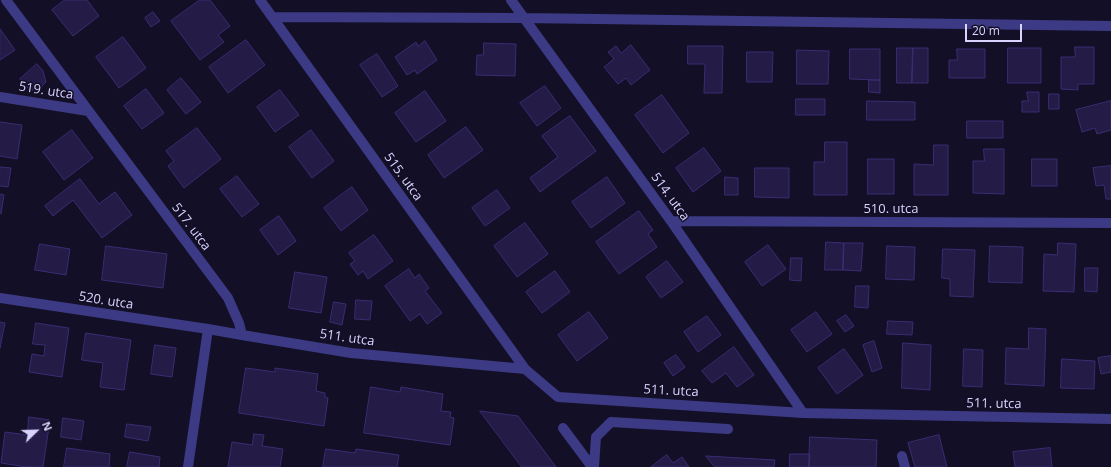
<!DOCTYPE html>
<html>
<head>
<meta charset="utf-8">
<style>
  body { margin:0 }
  #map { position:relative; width:1111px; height:467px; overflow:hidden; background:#130f26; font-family:"Open Sans",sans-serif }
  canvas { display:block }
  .north { position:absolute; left:16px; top:411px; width:40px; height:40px; -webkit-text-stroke:3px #130f26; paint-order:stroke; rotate:67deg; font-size:11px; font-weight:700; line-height:16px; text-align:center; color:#d9d4ff }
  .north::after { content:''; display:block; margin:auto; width:14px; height:18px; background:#d9d4ff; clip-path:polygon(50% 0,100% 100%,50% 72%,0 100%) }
  .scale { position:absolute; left:965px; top:24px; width:57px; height:18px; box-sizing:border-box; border:2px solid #d9d4ff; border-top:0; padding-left:5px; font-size:12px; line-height:14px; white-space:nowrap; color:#d9d4ff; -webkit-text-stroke:3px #130f26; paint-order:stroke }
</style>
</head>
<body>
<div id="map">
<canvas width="1111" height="467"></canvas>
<div class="north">N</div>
<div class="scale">20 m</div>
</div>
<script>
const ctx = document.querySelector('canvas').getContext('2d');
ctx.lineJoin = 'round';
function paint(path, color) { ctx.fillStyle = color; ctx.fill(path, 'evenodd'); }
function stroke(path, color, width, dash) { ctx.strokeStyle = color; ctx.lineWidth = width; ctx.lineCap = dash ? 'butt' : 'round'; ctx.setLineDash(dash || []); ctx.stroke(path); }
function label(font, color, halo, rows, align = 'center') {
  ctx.font = font + ' "Open Sans",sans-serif'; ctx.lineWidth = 3; ctx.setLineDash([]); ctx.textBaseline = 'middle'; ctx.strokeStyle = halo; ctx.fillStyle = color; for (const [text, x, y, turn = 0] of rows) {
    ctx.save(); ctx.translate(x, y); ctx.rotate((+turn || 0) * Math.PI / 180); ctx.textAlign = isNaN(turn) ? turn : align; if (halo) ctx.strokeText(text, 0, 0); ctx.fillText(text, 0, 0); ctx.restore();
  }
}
const building = new Path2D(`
  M 65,0 L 87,0 L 99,16 L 73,36 L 52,10 Z
  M 200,0 L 210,0 L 230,26 L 218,35 L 224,42 L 200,60 L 171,21 Z
  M 153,12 L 160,21 L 151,27 L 145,18 Z
  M 0,29 L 15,50 L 0,60 Z
  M 123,37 L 146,68 L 119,88 L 96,57 Z
  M 246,40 L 265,65 L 228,93 L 209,67 Z
  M 425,41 L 437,60 L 417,74 L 415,70 L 407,75 L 395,57 L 416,42 L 418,46 Z
  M 484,43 L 516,44 L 515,76 L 476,75 L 477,55 L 483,55 Z
  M 631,45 L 650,70 L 631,85 L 626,78 L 618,84 L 604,67 L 614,59 L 608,52 L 616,46 L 621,53 Z
  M 688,46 L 723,46 L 722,93 L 704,93 L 705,64 L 688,64 Z
  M 1075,47 L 1094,47 L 1094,84 L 1078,84 L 1078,90 L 1061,89 L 1061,57 L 1075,57 Z
  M 897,48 L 913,48 L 912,83 L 897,83 Z
  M 913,48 L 928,48 L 928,83 L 912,83 Z
  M 1008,48 L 1041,48 L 1041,83 L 1008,83 Z
  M 850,49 L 880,49 L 880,80 L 850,79 Z
  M 957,49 L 985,49 L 985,78 L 949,78 L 949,60 L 957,60 Z
  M 797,50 L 829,51 L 828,84 L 797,84 Z
  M 747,52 L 773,52 L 772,82 L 747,82 Z
  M 377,54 L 398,86 L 382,97 L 360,65 Z
  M 37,64 L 43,71 L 46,82 L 38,90 L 32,90 L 27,87 L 20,79 Z
  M 181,78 L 201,102 L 186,114 L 167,90 Z
  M 869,80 L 880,80 L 880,93 L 869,92 Z
  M 545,86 L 561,108 L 537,126 L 520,103 Z
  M 146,89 L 164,113 L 142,129 L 124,106 Z
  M 280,90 L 299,115 L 275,132 L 257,107 Z
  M 425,91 L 446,121 L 416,142 L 395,113 Z
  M 1027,92 L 1039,92 L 1039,112 L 1022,112 L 1022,101 L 1028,101 Z
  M 1049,94 L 1059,94 L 1059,109 L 1049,109 Z
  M 662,95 L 689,133 L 663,153 L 635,115 Z
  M 796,99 L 825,99 L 825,115 L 796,115 Z
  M 867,101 L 915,102 L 915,120 L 867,120 Z
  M 1111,101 L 1111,130 L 1097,134 L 1095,128 L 1082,132 L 1076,110 Z
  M 570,116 L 596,151 L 540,192 L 530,178 L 558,157 L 542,136 Z
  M 967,121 L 1003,121 L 1003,138 L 967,138 Z
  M 0,122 L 22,125 L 17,159 L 0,156 Z
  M 466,127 L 483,150 L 444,178 L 428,155 Z
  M 197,128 L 221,159 L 184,188 L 168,166 L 174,161 L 166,151 Z
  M 72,130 L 93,158 L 64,180 L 43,152 Z
  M 311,130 L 334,161 L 312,178 L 289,147 Z
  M 825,142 L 847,142 L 847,195 L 814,195 L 814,162 L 824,162 Z
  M 934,145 L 948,145 L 948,195 L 914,195 L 914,164 L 933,165 Z
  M 704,148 L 721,171 L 693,192 L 676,168 Z
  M 984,149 L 1004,149 L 1004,194 L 973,193 L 973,161 L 984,161 Z
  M 868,159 L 894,159 L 894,194 L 868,194 Z
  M 1032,159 L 1057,159 L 1057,186 L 1032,186 Z
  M 1111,166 L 1111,199 L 1106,199 L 1104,185 L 1096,186 L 1093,168 Z
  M 0,167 L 11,168 L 8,187 L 0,186 Z
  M 755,168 L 789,168 L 789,198 L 755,197 Z
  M 237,176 L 259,204 L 242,217 L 220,189 Z
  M 607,177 L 625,203 L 591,228 L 572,202 Z
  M 725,177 L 738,178 L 738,195 L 725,195 Z
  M 80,179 L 99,204 L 115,192 L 132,215 L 102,238 L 73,200 L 53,216 L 45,206 Z
  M 352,187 L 368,210 L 341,231 L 324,208 Z
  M 497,190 L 510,208 L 485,226 L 472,208 Z
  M 0,194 L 4,195 L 1,214 L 0,213 Z
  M 639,211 L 653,230 L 648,234 L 657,247 L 619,274 L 596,242 Z
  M 279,216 L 296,241 L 278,255 L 260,230 Z
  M 525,223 L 548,254 L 517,277 L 494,246 Z
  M 374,235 L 393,261 L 368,279 L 363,271 L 358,275 L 350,264 L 355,261 L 349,253 Z
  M 826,242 L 844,243 L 843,270 L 825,270 Z
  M 844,243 L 863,243 L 861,271 L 843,270 Z
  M 1058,243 L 1076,244 L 1074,292 L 1043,291 L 1044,254 L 1057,255 Z
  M 40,244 L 70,249 L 66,275 L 35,270 Z
  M 768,245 L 786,269 L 762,286 L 745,262 Z
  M 106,246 L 167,254 L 163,288 L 102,280 Z
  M 887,246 L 915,247 L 914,280 L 886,279 Z
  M 990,246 L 1023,247 L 1022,283 L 989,282 Z
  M 943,249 L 975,250 L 973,297 L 950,296 L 950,279 L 942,278 Z
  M 791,258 L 802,258 L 801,281 L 790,280 Z
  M 667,261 L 683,282 L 661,298 L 646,277 Z
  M 1085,268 L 1098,268 L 1097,292 L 1085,291 Z
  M 409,269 L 415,278 L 419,274 L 429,288 L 425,291 L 442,313 L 427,324 L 420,314 L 410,321 L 385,286 Z
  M 555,271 L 570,292 L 542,313 L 526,292 Z
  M 295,272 L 327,277 L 321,313 L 289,308 Z
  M 856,286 L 869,286 L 868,308 L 855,307 Z
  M 356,300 L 372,301 L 370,320 L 355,319 Z
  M 334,302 L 346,304 L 342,325 L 330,322 Z
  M 589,312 L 608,338 L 577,361 L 558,335 Z
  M 816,312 L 832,334 L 807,352 L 791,330 Z
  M 846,315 L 854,326 L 845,332 L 837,321 Z
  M 707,316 L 721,335 L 698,352 L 684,332 Z
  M 888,321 L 913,322 L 912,335 L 887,334 Z
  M 0,322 L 5,323 L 0,348 Z
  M 36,323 L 69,328 L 62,377 L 29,372 L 32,354 L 44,356 L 45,345 L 33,344 Z
  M 1029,328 L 1046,329 L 1044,386 L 1005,384 L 1006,348 L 1028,349 Z
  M 86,333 L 131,340 L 124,390 L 100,387 L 103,363 L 82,360 Z
  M 874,341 L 882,368 L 872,372 L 863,345 Z
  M 903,343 L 931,345 L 930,390 L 902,388 Z
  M 155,345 L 176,348 L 172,377 L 151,374 Z
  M 734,347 L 754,375 L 737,387 L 726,373 L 712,383 L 702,371 Z
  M 844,349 L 863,375 L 837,394 L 818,368 Z
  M 964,349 L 983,350 L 982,387 L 963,386 Z
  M 676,355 L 685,367 L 673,376 L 664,363 Z
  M 1111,356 L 1111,372 L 1101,374 L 1098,358 Z
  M 1062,359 L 1095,361 L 1094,389 L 1061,388 Z
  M 246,368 L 275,372 L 275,368 L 318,374 L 316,391 L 325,393 L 325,397 L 328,398 L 324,426 L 239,413 Z
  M 371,387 L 400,392 L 401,387 L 443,394 L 441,411 L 451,412 L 450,417 L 454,418 L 450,445 L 364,433 Z
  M 480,411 L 518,416 L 556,467 L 522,467 Z
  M 29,417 L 50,420 L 43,467 L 27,467 L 1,463 L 5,432 L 27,435 Z
  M 63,418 L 84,421 L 81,440 L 61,437 Z
  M 127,424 L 151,427 L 148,441 L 125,437 Z
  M 254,434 L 264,435 L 262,446 L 283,449 L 280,467 L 228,467 L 232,442 L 252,445 Z
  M 939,435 L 947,467 L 915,467 L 908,443 Z
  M 810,437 L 877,440 L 876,467 L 809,467 Z
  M 67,448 L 110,454 L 109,467 L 64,467 Z
  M 1050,448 L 1052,467 L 1015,467 L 1013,452 Z
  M 326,449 L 355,453 L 356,449 L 399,455 L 397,467 L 323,467 Z
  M 130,452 L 160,457 L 159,467 L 127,467 Z
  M 790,454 L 810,454 L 809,467 L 790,467 Z
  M 667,455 L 673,463 L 682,457 L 689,467 L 651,467 Z
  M 706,456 L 775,460 L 774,467 L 715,467 Z`);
paint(building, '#241b47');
stroke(building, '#3b2d73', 1);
stroke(new Path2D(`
  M 6,0 L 228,298 L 239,323 L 242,335 L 208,329 L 188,467
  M 260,0 L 525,369
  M 511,0 L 671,221 L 803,413
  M 272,17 L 524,18 L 1111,26
  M 0,97 L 88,111
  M 671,221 L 1111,223
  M 0,298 L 208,329
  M 242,335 L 351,353 L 525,369 L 558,397 L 803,413 L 1111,419
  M 563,428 L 592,467
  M 902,456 L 905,467
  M 594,467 L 596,437 L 611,422 L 728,429`), '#3d3a85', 10);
label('13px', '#d9d4ff', '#130f26', [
  ["519. utca",46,91,9],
  ["515. utca",403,177,54],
  ["514. utca",670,197,54],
  ["510. utca",891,209],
  ["517. utca",191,227,53],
  ["520. utca",106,301,9],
  ["511. utca",347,338,8],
  ["511. utca",671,391,3],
  ["511. utca",994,404,1]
]);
</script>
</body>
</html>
